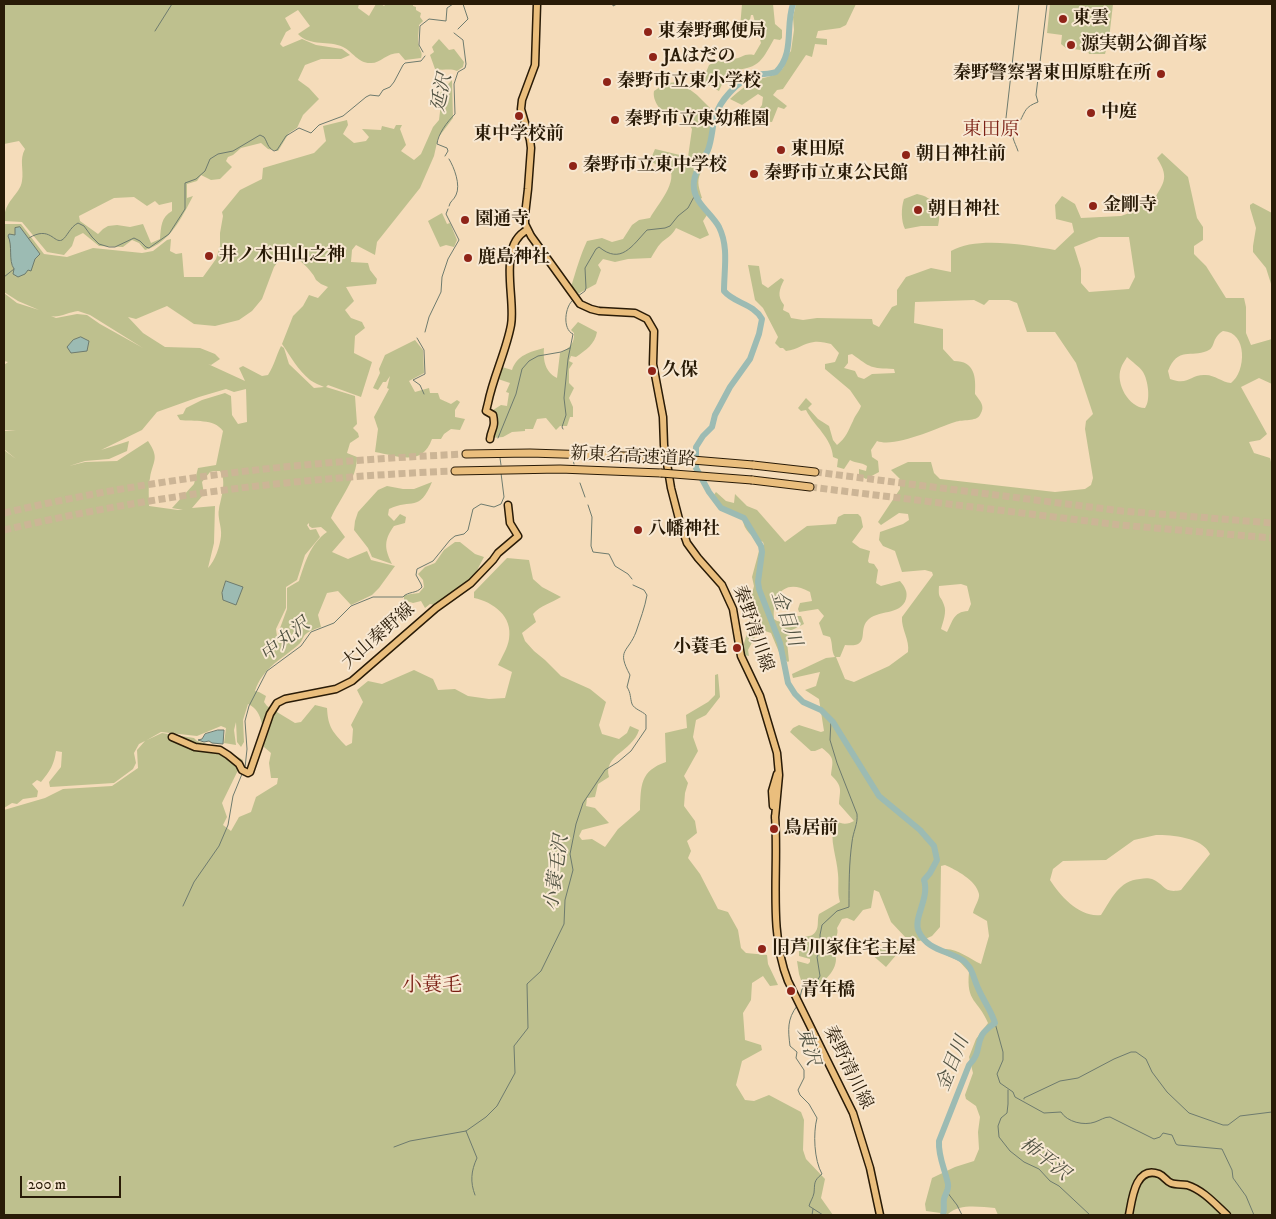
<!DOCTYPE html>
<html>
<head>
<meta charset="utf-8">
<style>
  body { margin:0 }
  #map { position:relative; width:1276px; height:1219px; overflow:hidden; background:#f5dcba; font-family:"IM FELL DW Pica",serif }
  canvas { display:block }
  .frame { position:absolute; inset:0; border:5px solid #291b07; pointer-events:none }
  .scale { position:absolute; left:20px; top:1176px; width:101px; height:22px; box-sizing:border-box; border:2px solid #291b07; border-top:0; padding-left:6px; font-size:15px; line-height:18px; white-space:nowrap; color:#291b07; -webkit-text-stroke:4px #f8e8d2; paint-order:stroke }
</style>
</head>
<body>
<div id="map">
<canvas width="1276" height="1219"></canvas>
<div class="frame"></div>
<div class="scale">200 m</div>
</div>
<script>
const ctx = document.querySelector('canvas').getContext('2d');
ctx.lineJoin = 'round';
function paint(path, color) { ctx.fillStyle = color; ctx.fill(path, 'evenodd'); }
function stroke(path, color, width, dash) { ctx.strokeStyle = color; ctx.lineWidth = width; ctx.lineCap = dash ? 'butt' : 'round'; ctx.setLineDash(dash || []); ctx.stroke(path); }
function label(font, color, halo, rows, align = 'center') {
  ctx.font = font + ' "IM FELL DW Pica","Noto Serif JP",serif'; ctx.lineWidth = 4; ctx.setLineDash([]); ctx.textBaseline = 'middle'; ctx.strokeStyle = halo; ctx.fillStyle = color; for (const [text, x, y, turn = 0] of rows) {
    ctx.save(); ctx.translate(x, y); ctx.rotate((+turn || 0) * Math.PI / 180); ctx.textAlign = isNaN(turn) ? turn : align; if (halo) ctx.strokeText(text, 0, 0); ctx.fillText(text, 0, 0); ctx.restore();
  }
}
paint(new Path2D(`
  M 4,4 L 359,4 L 358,8 L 369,16 L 376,4 L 381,4 L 384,6 L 386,4 L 413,4 L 413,6 L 416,7 L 416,10 L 421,13 L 420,17 L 423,21 L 419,25 C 419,32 417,39 419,46 C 420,52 423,52 421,58 L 405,60 L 399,53 C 386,53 380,64 370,63 C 358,63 353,52 343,47 C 329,40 310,47 298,34 L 310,26 L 298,10 L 285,18 L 291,29 L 286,32 L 280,44 L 283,47 L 302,39 L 316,45 L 342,49 L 350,55 L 341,59 L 321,59 L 305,65 L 298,80 L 309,88 L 319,99 L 303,115 L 297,128 L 289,133 L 278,151 L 268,149 L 261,143 L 241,148 L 233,155 L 228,157 L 226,161 L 232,167 L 220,179 L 211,180 L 201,175 L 197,181 L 187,184 L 187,198 L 193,196 C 182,217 170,243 145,250 L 139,243 L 132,240 L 123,247 L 99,246 L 83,233 L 75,237 L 72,246 L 64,255 L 47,252 L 22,222 L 4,221 C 4,200 20,195 22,181 C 24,169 19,160 25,149 L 19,141 L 4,144 ZM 134,197 L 147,206 L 155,201 L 159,205 L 172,202 L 172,211 C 161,217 161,227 160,239 L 151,243 L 143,224 L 130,227 L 117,225 L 108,226 L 103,229 L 98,234 L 80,221 L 79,216 L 114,198 Z
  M 742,4 L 773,4 L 775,24 L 782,30 L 782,38 L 780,40 L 774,39 C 760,64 759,68 728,71 L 719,91 L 702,82 L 709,65 C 720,59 722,61 733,59 C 743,58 743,53 754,55 L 761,43 L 753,15 L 751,15 L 747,33 L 740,28 Z
  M 796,4 L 856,4 L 846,25 L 840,28 L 818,31 L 816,38 L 827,39 L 827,45 L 815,44 L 812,57 L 806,55 L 783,89 L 777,90 L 773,95 L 787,106 L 784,109 L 778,107 L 772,122 L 762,121 L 763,113 L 757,112 L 762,105 L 763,97 L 758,94 L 742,105 L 730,99 C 739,91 748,83 760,79 C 766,77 774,76 779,72 C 786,68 785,57 791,51 L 794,30 L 793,17 Z
  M 1050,4 L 1113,4 L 1109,39 L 1105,54 L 1089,54 L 1088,51 L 1066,48 L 1061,44 L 1062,35 L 1047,33 Z
  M 439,39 L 449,50 L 454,49 L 464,62 L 463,67 L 457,71 C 450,68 444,71 435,69 L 430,55 L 434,52 L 432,47 Z
  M 452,80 L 453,118 L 438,138 L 434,156 L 420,188 L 377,242 L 375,255 L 356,245 L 352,250 L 351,262 L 368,263 L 370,270 L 377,279 L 376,284 L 346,287 L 354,301 L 345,310 L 351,318 L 362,322 L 365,328 L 355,336 L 354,353 L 372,362 L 361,397 L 328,385 L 326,387 L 355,396 L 357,424 L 353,428 L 358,433 L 359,437 L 350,443 L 347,453 L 357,457 C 357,479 340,498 331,518 L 345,537 L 332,552 L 348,559 L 367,551 L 371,560 L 395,566 L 379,588 L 372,595 L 351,605 L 338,591 L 327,593 L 318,615 L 321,627 C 315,629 308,631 304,636 C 302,640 301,643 297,646 C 279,661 263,668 255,691 L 259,692 L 266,696 L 264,702 L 267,706 L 295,723 L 301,722 L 315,705 L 327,708 C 328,728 333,732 346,746 L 352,743 L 353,729 L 351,725 L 363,702 L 357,690 L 368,681 L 382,684 L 414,670 L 433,679 L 438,690 L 455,689 L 468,696 L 489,699 L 505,698 L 512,672 L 498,665 C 502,657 508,647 509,639 C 513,616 493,602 474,598 L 474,592 L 507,558 L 529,560 L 533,579 L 542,587 L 561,597 C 550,604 541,605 533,614 L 536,622 L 522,633 L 525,641 L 534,651 L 545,660 L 561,676 L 590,689 L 606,702 L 599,725 L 602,734 L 619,739 L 627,733 L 630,726 L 639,730 C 632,752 603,755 609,777 L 598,784 L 595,797 L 587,798 L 586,806 L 595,808 L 609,823 L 582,830 L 579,836 L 582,840 L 592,839 L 605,847 L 618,829 L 640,810 C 641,785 640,771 666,762 L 665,733 L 687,728 L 686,715 L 708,702 L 715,695 L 715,675 L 718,674 L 720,697 L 706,715 L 696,720 L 693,737 L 698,751 L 684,776 L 688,783 L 685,793 L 684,806 L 695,821 L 697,833 L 687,841 L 691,851 L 688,858 L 700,874 L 718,909 L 728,912 L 738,930 L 741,948 L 746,953 L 767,955 L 768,964 L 778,985 L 770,986 L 763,976 L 752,983 L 751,1000 L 743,1013 L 745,1040 L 761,1045 L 762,1050 L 742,1061 L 736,1085 L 745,1100 L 754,1101 L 769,1095 L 801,1112 L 804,1120 L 803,1150 L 806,1159 L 825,1179 L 821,1198 L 833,1215 L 4,1215 L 4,810 L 45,798 L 63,789 L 112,786 L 138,768 L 137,750 L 145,741 L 139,744 L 134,753 L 136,763 L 133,769 L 114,783 L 50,787 L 49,782 L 61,767 L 62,752 L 56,751 C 54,765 50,771 41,782 L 37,780 L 32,784 L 38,791 L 37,797 L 23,799 L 17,804 L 12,803 L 4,808 L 4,450 L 16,459 L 4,449 L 4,431 L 16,431 L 4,430 L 4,365 L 8,362 L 4,361 L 4,293 L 17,303 L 39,310 L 18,301 L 4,292 L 4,224 L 21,224 L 44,254 L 67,257 L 93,248 L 142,253 L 153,251 L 167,240 L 171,239 L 170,251 L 176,254 L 182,253 L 184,277 L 203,277 L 216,259 L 220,246 L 220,233 L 223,216 L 222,212 L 240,190 L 262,179 L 263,168 L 314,153 L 326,141 L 323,126 L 347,120 L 348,125 L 343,134 L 354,143 L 366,141 L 369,137 L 362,129 L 381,130 L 382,126 L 394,129 L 396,125 L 402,125 L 400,129 L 406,145 L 401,151 L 414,160 L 421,154 L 433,127 L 439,120 L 441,103 L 436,97 ZM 287,250 C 296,258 311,268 316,280 L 321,284 L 328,287 L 318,298 L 309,295 L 303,306 L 293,316 L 282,344 C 291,357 298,370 310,380 C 314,383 320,385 324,387 L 314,388 L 289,364 L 284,348 L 281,346 C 276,356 274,366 268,375 L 262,376 L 243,366 L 239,368 L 245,381 L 208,364 L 211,365 L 220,359 L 215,354 L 200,348 L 165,347 L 143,333 L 128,317 L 136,319 L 167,306 L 194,324 L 215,326 L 239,320 L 252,311 L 262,299 L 274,267 ZM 78,311 L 90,315 L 143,348 L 100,324 L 87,315 L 77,314 L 56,318 L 51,316 C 59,318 69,312 78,311 ZM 226,389 L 234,392 L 246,389 L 247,422 L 238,424 L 232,415 L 231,396 L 225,393 L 202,400 L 186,408 L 183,414 L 177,415 L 180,420 C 194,422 214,418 223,431 L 216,465 L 198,468 L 194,484 L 172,508 L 183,510 L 178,510 L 149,506 C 149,497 148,487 150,478 C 153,460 160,459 148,441 L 117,461 L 85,462 L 69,466 L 85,461 L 109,459 L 127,451 L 129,441 L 101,450 L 142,430 L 157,412 L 199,397 ZM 214,471 L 220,471 C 227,481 221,498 219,509 C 217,517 222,527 221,536 C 220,546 215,561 208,568 L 214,543 L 215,506 L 192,508 L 204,494 L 202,482 L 210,472 ZM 309,523 L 309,526 L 312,528 L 321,527 L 327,532 C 310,544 305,563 299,581 L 287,588 L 287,609 L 279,631 L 278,644 L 276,629 L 286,608 L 286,587 L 297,580 L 305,555 L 320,537 L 316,529 L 310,530 L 307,525 ZM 248,704 C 264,711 263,732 264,747 L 271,753 L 269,763 L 271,778 L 278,778 L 277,784 L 256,797 L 251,812 L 239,817 L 231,831 L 223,825 L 227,817 L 222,803 L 243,760 L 224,749 L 197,741 L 194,738 L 162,733 L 147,740 L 161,732 L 197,736 L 221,726 L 226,728 L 224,743 L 236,745 L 234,730 L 236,722 L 237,742 L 241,747 L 244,742 L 243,720 Z
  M 680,82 L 697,95 L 715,113 C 710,131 710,144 701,161 L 703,168 C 696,180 698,185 702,198 L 696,201 L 707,215 L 703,221 L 709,235 L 700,239 L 676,228 C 672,236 666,238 661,243 C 657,247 654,253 651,258 L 628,259 L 615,262 L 603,259 L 598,265 L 601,270 L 596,284 L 576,295 L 571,287 C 576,271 580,256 587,241 L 602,238 L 612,242 L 623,239 L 632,225 L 639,220 L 650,218 C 657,205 680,181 668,166 L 661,167 L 650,161 L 655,149 L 688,157 L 692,129 L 684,117 L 687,111 C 682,112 676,116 671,115 C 661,114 652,100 654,91 L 666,83 Z
  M 1162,153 L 1188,177 L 1197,218 L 1203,227 L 1203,240 L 1194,246 L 1194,254 L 1206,266 L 1226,298 L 1244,298 L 1246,307 L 1246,333 L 1251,345 L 1272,339 L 1272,384 L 1259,378 L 1241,387 L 1267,434 L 1260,440 L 1249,442 L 1254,453 L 1270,458 L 1272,466 L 1272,1215 L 998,1215 L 995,1208 C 980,1207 960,1203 948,1214 L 926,1211 L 925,1204 L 932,1178 L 955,1167 L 974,1161 L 979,1149 L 978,1132 L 980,1117 L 976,1106 L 966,1099 L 965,1095 L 973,1073 L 969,1057 L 976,1039 L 988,1023 C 978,999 966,1003 969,972 L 959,961 L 937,951 C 953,944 967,958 981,964 L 989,936 L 987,921 L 973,913 C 974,907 980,899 979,894 C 976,880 956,870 945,865 L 941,866 L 940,927 L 932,936 L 923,940 L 919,941 L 907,939 L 891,922 L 879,892 L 874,890 L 871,908 L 863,910 L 854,921 L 847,918 L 842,919 L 837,928 C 839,934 835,940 830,944 C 832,949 836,955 836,959 C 836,972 822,984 811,989 L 803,986 L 799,974 L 797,961 L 808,964 L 810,962 L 810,959 L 799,956 C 799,926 809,943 816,931 C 819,927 817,919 819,914 L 840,902 C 837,893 839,884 838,874 C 837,857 829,840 834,823 L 837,821 C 842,825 849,824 854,821 L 839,804 C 840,789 843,787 831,775 C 833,760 835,758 822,748 L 815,751 L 811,751 L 790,732 L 793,728 L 799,725 L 821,732 L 824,731 L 819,699 L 805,690 L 816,686 L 820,672 L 793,678 L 792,674 L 826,658 L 835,657 C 831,651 833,644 830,637 L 823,635 L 819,623 L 824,616 L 818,609 L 799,612 L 798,609 L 800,603 L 812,601 L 810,592 C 785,578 772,594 774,619 L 777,621 L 790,623 L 796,616 L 801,616 L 804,624 L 792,630 L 787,642 L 789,661 L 788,662 L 781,657 L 771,633 L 759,629 L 748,650 L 749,656 L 744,655 L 743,647 L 752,616 L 750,602 L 754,586 L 752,577 L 759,551 L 764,545 L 763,542 C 753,538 743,530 743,519 L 725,512 L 713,496 L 716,492 L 726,501 L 734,503 L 735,494 L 747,506 L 757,510 L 785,542 L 807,526 L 836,524 L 838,517 L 844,514 L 858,514 L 861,517 L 863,527 L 852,542 L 860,548 L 870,551 L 868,561 L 869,563 L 874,564 L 878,570 L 876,583 L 881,586 L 900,581 C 905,587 908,592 906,599 C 901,616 877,609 867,621 C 858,631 871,648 845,645 L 840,657 L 836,657 L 845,679 L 854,682 L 889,666 L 908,652 C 910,640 901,629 902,617 L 933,575 L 932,572 L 925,570 L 902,572 L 895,551 L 883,546 L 879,540 L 880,532 L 903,524 L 909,520 L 908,514 L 899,513 L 881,525 L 878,522 L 900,489 L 900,479 L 891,470 L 908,462 L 931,462 L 934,473 L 940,479 L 1055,492 L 1085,489 L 1091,485 L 1093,478 L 1085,429 L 1086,421 L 1093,414 L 1076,363 L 1055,332 L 1027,332 L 1017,303 L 1009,300 L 989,300 L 984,305 L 974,300 L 915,302 L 914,323 L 943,329 L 943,349 L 954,361 C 975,361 976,377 975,394 C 980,401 986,406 980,415 C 976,422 963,419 955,422 C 937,428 895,448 877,441 L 871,450 L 872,457 L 878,461 L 879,472 L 866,479 L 859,475 L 859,469 L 866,471 L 867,466 C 861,462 855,463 850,460 L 844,469 L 837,467 L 838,459 L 833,457 C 832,438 814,426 806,410 L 801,411 L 798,408 L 806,398 L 812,404 L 808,408 L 818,419 L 829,426 L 833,440 L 837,445 C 846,438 848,431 853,421 C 855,415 859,412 861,406 L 850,390 L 825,369 L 825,364 L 835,362 L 839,353 L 831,344 C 826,343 819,341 814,342 C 803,343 798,350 786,351 L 783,348 L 780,348 L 775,343 L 778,337 L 763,308 L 755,300 L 748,265 L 759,266 L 762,284 L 768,288 L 781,278 L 784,280 C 779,290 777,296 784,305 L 783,310 L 789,313 L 791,318 L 803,320 L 817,318 L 872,319 L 873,324 L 879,327 L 892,307 L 897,305 L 897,290 L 906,277 L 931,268 L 951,272 L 951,251 C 976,236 1027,245 1055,250 L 1074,232 L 1072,223 L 1056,219 L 1055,205 L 1062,196 L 1075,204 L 1081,218 L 1121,216 L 1135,211 L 1138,202 L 1152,204 C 1162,183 1171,180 1157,158 ZM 1099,237 L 1129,237 L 1135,277 L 1129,289 L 1089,292 L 1081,283 L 1081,269 L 1074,247 ZM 1223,331 C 1248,332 1246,372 1231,383 C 1221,382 1214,374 1204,375 C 1189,375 1189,386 1170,379 L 1168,371 C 1178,346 1191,358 1207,351 C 1216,348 1211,338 1223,331 ZM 852,354 C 871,368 870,368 894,369 L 895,373 L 872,374 L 864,379 L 858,377 L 855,371 L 844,368 L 848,363 L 848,355 ZM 1127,357 C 1132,362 1139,366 1143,372 C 1148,380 1151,400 1145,408 C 1129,408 1115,383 1121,368 C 1122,364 1125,361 1127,357 ZM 961,584 L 967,586 L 971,604 L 968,611 C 953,612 953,621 947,632 L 941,629 C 943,622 947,612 944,605 C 941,595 938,600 939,586 ZM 1156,835 C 1172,835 1202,837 1210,854 L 1181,890 C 1163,894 1165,884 1152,879 C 1149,878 1144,878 1140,879 C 1119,880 1111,900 1101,915 C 1080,918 1060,896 1050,880 L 1053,869 L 1063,861 L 1106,860 L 1134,840 Z
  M 917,194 C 933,197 943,209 938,226 L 921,226 L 905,229 C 901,221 901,208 904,199 Z
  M 1253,203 L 1272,213 L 1272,287 L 1266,268 L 1253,252 L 1253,246 L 1256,228 L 1250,208 L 1250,205 Z
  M 442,213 L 447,224 L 450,223 L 457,240 L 454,247 L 446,245 L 440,247 L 428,221 Z
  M 578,322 L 597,332 C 595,344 586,350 576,357 L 571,356 L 569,361 L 573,363 L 569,369 L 569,383 L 574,388 L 569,398 L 573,407 L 573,417 L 570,417 L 567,426 L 560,426 L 556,430 L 546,418 L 537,419 L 533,429 L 525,429 L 525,431 L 512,432 L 503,437 L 491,438 L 494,430 L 490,412 L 501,405 L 507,406 L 509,393 L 506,392 L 510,383 L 498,379 L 502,367 L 512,370 C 517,355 530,352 544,348 C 543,360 545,372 557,378 L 560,353 C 569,349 575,343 574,333 L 571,330 Z
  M 415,340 L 423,350 L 424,373 L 409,381 L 415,392 L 429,388 L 430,393 L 438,393 L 440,399 L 451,404 L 457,400 L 460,402 L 455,410 L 455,417 L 465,419 L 460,430 L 451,429 L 444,434 L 441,439 L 432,439 C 422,467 398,456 375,452 L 378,429 L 374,417 L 389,389 L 387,388 L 390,376 L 386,382 L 383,382 L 378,390 L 373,388 L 380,373 L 379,369 L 385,355 Z
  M 432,482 C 419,513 412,498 389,509 L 388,515 L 394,521 L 400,514 L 406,517 L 405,523 L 394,526 C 384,540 384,548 392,564 L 372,557 L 368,548 L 354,530 L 355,521 L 358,512 L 378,490 L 387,486 L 403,489 L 414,489 Z
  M 455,542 L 460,542 L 475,554 L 484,557 L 474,576 L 435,605 L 430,604 L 425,608 L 421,601 L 413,603 L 404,600 L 404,595 L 419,593 L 424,587 L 423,580 L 418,574 L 425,567 L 435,563 L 444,550 Z
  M 869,945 L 881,947 L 891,952 L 905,945 L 906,952 L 897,954 L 886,967 L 862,946 Z`), '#bec08e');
const water = new Path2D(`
  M 20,227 L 40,254 L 35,259 L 31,271 L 28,270 L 25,274 L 18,277 L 13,274 L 14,269 C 8,260 13,246 8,236 L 9,234 L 15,235 L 15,228 Z
  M 81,337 L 89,341 L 87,351 L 71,353 L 67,347 L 73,340 Z
  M 226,581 L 243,587 L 236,605 L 223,600 L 222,593 Z
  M 218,730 L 224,730 L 223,744 L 212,743 L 209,741 L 204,742 L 198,740 L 202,739 L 205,734 Z`);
paint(water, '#9cbbb3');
stroke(water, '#6e7b6e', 1);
stroke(new Path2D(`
  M 613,4 L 613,6 L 617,4
  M 458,29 L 468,19 L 463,4
  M 155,31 L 172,4
  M 423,52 L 419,45 L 420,26 L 429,19 L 446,21 L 447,8 L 453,4
  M 1006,118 L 1019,4
  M 1020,121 C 1026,110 1025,107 1038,102 L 1036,95 L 1047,4
  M 1014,124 C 1009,134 1015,142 1018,151
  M 445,156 L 448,151 L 447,148 L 437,144 C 438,134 447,122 455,114 L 454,84 L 458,72 L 465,68 L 466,64 L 463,40 L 454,33
  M 449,206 C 450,201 454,200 456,195 C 461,185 454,167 449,159
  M 29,238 C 50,225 54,244 62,240 C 67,237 70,227 78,223 L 84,226 L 92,237 L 99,244 L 109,247 L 115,247 L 134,238 L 140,241 L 146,247 L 149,248 L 169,234 L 185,209 L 185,183 L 196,179 L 205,171 L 210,159 L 218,154 L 233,151 L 260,135 L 264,137 C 268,143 267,147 274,151 L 277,150 L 286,136 L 299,128 L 311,133 L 319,125 L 343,116 L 366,97 L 370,95 L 379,96 L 383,90 L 390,87 L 394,82 L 403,65 L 405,63 L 421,61 L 425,56
  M 4,277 L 14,269
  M 578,296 L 585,291 L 586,288 L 585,268 L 596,249 L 599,247 C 621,265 632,246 647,230 L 665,228 L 670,226 L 678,216 L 688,208 L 695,195
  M 425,332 L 429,317 L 441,292 L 442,277 L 448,259 L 459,240 L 446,214 L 448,209
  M 417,338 L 424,350 L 425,374 L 413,380 L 420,385 L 424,394
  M 563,429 L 562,427 L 566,415 L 564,398 L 568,359 L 573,334 C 562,329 565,306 573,300
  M 498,438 L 516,394 L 522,369 L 529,361 L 538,356 L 561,352 L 570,348
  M 500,458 L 501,465
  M 573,459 L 574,464
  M 580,483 L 585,497
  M 588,505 L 592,517 L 591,546 L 593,552 L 609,554 L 615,566 L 628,574 L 632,579
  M 245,768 L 247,749 L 245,721 L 249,706 L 267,671 L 301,646 L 311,632 L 334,623 L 351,606 L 373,597 L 403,597 C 408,591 417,594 422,587 L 421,584 L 416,575 L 417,569 L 433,561 L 450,540 L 455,536 L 464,534 L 468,530 L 473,509 L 481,504 L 494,507 L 501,504 L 504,497 L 501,473
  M 183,906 L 194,882 L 219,846 L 228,825 L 233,796 L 242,774
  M 800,997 L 802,989 L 817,981 L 820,976 L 817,957 L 821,949 L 820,935 L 822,925 L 837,911 L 849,907 C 849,885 849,863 852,842 C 853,832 858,824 857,814 L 837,763 L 830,740 L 831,720
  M 797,1006 C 787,1019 788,1030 790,1046 L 797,1052 L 796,1058 L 804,1070 L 804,1078 L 798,1090 L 800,1095 L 809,1104 L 817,1118 C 813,1133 814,1160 822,1174 C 813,1181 815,1184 814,1193 C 813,1198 810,1202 809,1206 L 823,1215
  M 995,1023 L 1003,1052 L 1003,1060 L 997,1074 L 1000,1083 L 1013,1092 L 1015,1097 L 1044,1113 L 1061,1112 C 1067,1122 1084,1126 1095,1122 C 1101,1120 1104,1117 1110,1117 L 1154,1139 L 1160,1137 L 1163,1133 L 1172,1135 L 1176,1144 L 1178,1145 L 1222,1149 L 1232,1170 L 1233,1178 L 1246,1196 L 1254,1215
  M 1008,1090 L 1008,1104 L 1007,1113 L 1001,1118 L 998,1126 L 999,1137 L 1010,1151 L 1024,1162 L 1039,1169 L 1050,1181 L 1059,1186 L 1090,1215
  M 1024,1099 L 1024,1098 L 1060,1081 L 1078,1078 L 1114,1059 L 1131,1052 L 1136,1052 L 1146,1059 L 1152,1072 L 1167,1092 L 1189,1113 L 1223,1125 L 1228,1125 L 1240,1116 L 1272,1112
  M 466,1131 L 477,1158 C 471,1171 470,1182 475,1195
  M 394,1147 L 410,1141 L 466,1131 L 486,1117 L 497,1106 L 515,1073 L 514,1046 L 528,1028 L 527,984 L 541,971 L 564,924 L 565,900 L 573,870 L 570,854 L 576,824 L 583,803 L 605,770 L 618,762 L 631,751 L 646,729 L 646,715 C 642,711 634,709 632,704 C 630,698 631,693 627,687 L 630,675 C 616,649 628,653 636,632 C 640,620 645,607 647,595 L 644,590 L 633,585
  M 947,1192 L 957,1205 L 962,1215
  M 812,1215 L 813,1209`), '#6e7b6e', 1);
stroke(new Path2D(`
  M 793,4 C 785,27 795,53 776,72 C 768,75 760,73 753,76 C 737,82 720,100 715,117 C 712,128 712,140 708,150 C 702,163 692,174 694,189 C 696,204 712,214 719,227 C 729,247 724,270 724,291 C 735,304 753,303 762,319 L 759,334 L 750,359 L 730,387 L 715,415 L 712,427 L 703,436 L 696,447 L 696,468 L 709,492 L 721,508 L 744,518 L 761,546 L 762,552 L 758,582 L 759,589 L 780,643 L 788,683 L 795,694 L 803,702 L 821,710 L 833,722 L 879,796 L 920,830 L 934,846 L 937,860 L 930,873 L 924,880 C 930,899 912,919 919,932 C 927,950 949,951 964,961 C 966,963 970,967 971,970 C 974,976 975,982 978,988 C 983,1000 991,1010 995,1023 C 991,1026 985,1030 982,1035 C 976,1046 981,1053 969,1065 L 939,1141 C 938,1157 945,1169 948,1184 C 949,1190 945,1194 944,1199 C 943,1205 945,1209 943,1215`), '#9cbbb3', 6);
stroke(new Path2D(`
  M 815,472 L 1122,511 L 1272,523
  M 810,487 L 1120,525 L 1272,538
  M 4,513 C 156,477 310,461 466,454
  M 4,530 C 152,495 302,477 455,471`), '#ccb596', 7, [7, 3.5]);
const major = new Path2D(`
  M 537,4 L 535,65 L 522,100 L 521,109 L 530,140 L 531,148 L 528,189 L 525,215 L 525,224 L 531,236 L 580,304 L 591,309 L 599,311 L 635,313 L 647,319 L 654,331 L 653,364 L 663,417 L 664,445 L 671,488 L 680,523 L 687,543 L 698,558 L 722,585 L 733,609 L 741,656 L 760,696 L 777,753 L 779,775 L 775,818
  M 490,439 C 491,429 496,428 493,415 L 486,411 L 488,403 C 493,377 506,352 511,325 C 516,299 497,246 527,230
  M 172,737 L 195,747 L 220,750 L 228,755 L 239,764 L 242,770 L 248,773 L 250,772 L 270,714 L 277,703 L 285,699 L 336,689 L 352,681 L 436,608 L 471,583 L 493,560 L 498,553 L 518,536 L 510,523 L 508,505
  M 773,806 L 772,791 L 777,774
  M 775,816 C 779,869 768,931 788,981 L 853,1113 L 870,1168 L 880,1215
  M 1129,1215 C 1132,1200 1135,1165 1159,1174 C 1164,1176 1166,1181 1171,1183 C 1176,1185 1182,1184 1187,1185 C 1203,1190 1215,1204 1227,1215`);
const highway = new Path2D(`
  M 466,454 L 530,453 L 656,457
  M 753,465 L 815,472
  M 455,471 L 560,469 L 661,473
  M 752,480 L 810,487`);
stroke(major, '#291b07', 9);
stroke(highway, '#291b07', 9);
stroke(major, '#eabe7d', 6);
stroke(highway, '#eabe7d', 7);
const highwayBridge = new Path2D(`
  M 656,457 L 753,465
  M 661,473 L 752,480`);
stroke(highwayBridge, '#291b07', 9, []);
stroke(highwayBridge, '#eabe7d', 7);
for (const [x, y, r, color] of [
  [1063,19,5,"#8f2418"],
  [648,32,5,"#8f2418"],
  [1071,45,5,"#8f2418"],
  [653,57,5,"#8f2418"],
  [1161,74,5,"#8f2418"],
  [607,82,5,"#8f2418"],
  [1091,113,5,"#8f2418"],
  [519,116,5,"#8f2418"],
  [615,120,5,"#8f2418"],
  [781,150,5,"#8f2418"],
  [906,155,5,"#8f2418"],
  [573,166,5,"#8f2418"],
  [754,174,5,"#8f2418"],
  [1093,206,5,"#8f2418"],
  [918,210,5,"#8f2418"],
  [465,220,5,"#8f2418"],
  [209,256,5,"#8f2418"],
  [468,258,5,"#8f2418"],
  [652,371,5,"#8f2418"],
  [638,530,5,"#8f2418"],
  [737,648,5,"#8f2418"],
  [774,829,5,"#8f2418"],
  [762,949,5,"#8f2418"],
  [791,991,5,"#8f2418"]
]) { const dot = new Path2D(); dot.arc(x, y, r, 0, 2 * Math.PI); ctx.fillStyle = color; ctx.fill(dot); stroke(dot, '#f8e8d2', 2); }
label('bold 18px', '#291b07', '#f8e8d2', [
  ["東雲",1073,19],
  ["東秦野郵便局",658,32],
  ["源実朝公御首塚",1081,45],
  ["JAはだの",663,57],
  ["秦野警察署東田原駐在所",1151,74,"right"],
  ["秦野市立東小学校",617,82],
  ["中庭",1101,113],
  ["秦野市立東幼稚園",625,120],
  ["東中学校前",519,135,"center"],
  ["東田原",791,150],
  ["朝日神社前",916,155],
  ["秦野市立東中学校",583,166],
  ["秦野市立東公民館",764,174],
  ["金剛寺",1103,206],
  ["朝日神社",928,210],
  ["園通寺",475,220],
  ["井ノ木田山之神",219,256],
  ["鹿島神社",478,258],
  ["久保",662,371],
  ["八幡神社",648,530],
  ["小蓑毛",727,648,"right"],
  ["鳥居前",784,829],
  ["旧芦川家住宅主屋",772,949],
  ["青年橋",801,991]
], 'left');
label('18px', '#291b07', '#f8e8d2', [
  ["新東名高速道路",633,458,3],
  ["秦野清川線",752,629,71],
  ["大山秦野線",379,637,-41],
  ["秦野清川線",847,1068,64]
]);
label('italic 19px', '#515343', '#f8e8d2', [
  ["延沢",443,93,-78],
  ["金目川",785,619,71],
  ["中丸沢",286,641,-39],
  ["小蓑毛沢",558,873,-82],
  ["東沢",807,1047,74],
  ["金目川",954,1064,-68],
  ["柿平沢",1044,1160,38]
]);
label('19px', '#7a1f14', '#f8e8d2', [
  ["東田原",991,131]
]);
label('20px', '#7a1f14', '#f8e8d2', [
  ["小蓑毛",432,987]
]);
</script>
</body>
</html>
